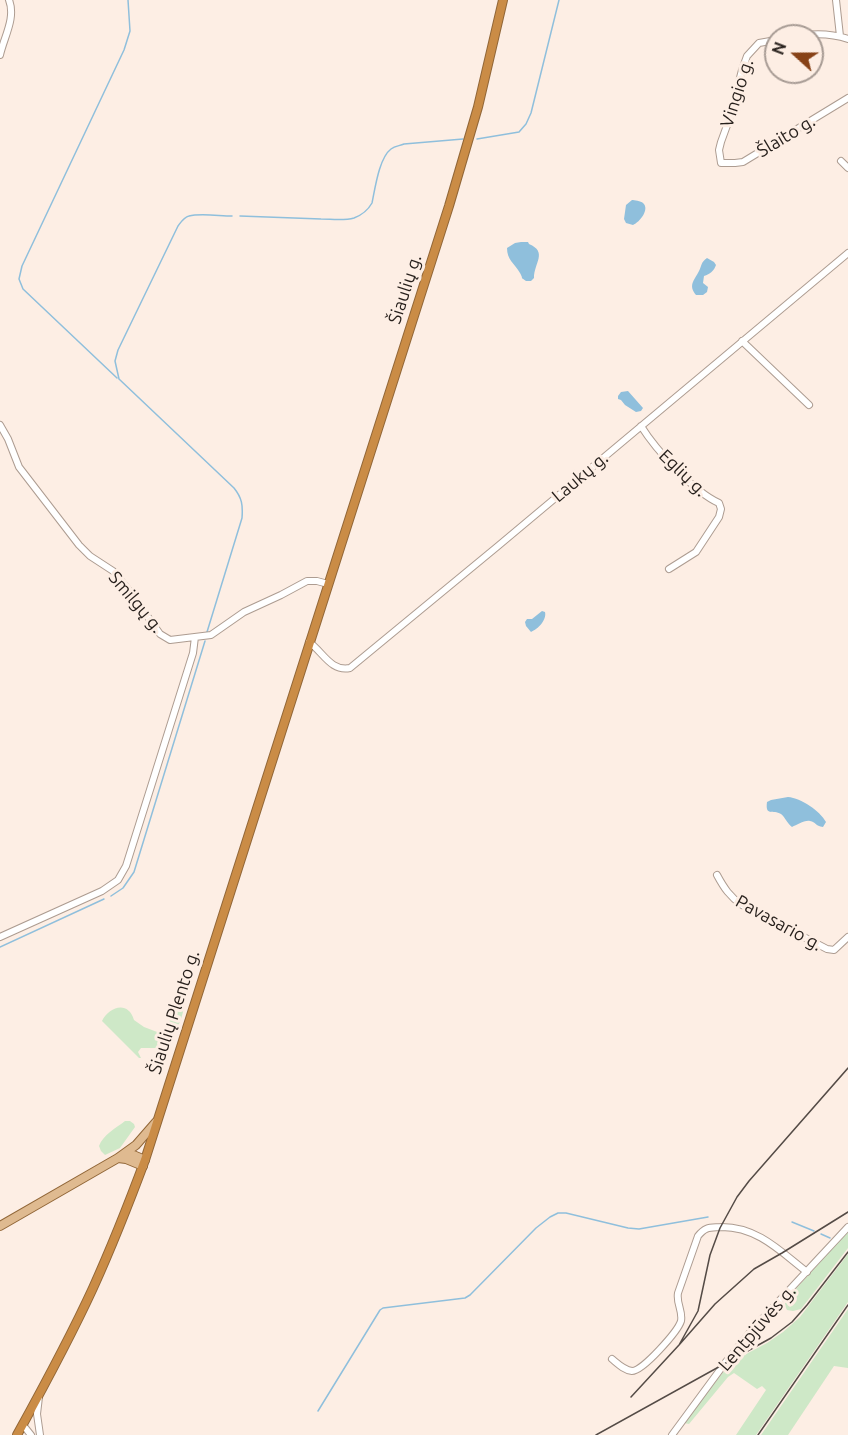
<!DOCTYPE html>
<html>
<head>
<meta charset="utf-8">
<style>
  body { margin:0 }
  #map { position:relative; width:848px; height:1435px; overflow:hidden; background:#fdeee4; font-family:Ubuntu,sans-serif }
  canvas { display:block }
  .north { position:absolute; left:764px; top:24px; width:60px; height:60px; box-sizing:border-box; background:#fdeee4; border:2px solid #a79b94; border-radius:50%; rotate:291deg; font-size:16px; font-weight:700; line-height:24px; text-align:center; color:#261f1b }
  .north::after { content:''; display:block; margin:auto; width:21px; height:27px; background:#874217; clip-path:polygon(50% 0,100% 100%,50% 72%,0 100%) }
</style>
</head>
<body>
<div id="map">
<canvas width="848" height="1435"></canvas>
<div class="north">N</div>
</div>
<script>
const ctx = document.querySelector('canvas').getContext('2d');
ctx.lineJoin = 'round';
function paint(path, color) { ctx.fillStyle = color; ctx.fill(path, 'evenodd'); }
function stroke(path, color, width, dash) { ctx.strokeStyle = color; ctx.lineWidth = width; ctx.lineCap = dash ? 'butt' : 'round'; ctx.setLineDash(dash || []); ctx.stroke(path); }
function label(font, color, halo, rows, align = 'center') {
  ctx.font = font + ' Ubuntu,sans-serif'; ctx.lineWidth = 6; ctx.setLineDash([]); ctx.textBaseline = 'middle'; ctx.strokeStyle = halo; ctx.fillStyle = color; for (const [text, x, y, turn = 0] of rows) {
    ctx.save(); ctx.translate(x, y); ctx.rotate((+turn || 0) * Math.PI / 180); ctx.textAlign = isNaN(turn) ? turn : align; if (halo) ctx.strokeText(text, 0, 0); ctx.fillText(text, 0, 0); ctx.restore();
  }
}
paint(new Path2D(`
  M 180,1003 L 184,1006 C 182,1023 173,1037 161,1050 L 157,1048 L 141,1048 L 138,1052 L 141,1058 L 139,1058 L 102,1021 C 109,1007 128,1000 134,1020 L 144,1027 L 165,1035 L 168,1032 L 171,1012 Z
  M 125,1121 L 130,1121 L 134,1124 L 135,1127 L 120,1148 L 105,1155 L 101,1151 L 99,1146 C 103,1135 116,1128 125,1121 Z
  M 848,1231 L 848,1248 L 815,1291 L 801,1309 L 793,1311 L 787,1310 L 785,1306 L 785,1301 Z
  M 848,1254 L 848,1302 L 756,1435 L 736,1435 L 766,1390 L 762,1386 L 757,1389 L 734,1373 L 728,1377 L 689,1424 L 684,1423 L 731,1362 L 767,1343 L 783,1332 L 800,1317 Z
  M 848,1309 L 848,1368 L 834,1366 L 788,1435 L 761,1435 Z`), '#cee8c7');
paint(new Path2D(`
  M 632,200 C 634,200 641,201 643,203 C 650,209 640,222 633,225 L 626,223 L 624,219 L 626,205 Z
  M 521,242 L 528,242 L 529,244 C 548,252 534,263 534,278 L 531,281 L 526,281 C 518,275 525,282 520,273 C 514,263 507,260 507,248 L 515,243 Z
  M 707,258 L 714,262 L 716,265 C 714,271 710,274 704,276 L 703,283 L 708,287 L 707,292 L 703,295 L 696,295 C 688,285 694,281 699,271 C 702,265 701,262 707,258 Z
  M 628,391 L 643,408 L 641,411 L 636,412 L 625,405 L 621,400 L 618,399 L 618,396 L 621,392 Z
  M 542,611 L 545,612 C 547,620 538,629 531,632 L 526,626 L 525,622 L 527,619 L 532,619 Z
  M 788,797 C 801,798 820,811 826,822 L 823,827 C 815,826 816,822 810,821 C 804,820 797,825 792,827 C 787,823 785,817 781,814 C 773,809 765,817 767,802 L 771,800 Z`), '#8fbfdc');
stroke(new Path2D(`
  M 477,139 L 519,132 L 526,124 L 531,113 L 559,0
  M 240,216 C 267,217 294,218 321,219 C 331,219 344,221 354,218 C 362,215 368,210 372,203 C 375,189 379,158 391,149 C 395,146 399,146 404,144 L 463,139
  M 117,378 L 23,289 L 19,279 L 22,266 L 124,50 L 130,31 L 128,0
  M 207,632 L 242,518 C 243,505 242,498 234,488 L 119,379 L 115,361 L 118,350 L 178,226 C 181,222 184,217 189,216 C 200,213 220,216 232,216
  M 111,896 L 123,888 L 134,872 L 205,641
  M 0,947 L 104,899
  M 792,1222 L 814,1231
  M 821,1234 L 830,1238
  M 318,1411 L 380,1310 L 383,1308 L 465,1298 L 470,1295 L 536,1228 L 550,1217 L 558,1213 L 566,1213 L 628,1228 L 639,1229 L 708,1217`), '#8fbfdc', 1.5);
const minor = new Path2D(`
  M 836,0 L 840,36
  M 797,36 C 815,33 831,33 848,39
  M 776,40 L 759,43 L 747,56 L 742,70 L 729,120 L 721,142 L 719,150 L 721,163 L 735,163 L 743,162 L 848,98
  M 0,55 C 4,37 16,18 9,0
  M 841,161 L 848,168
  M 742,341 L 809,405
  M 0,425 L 8,439 L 19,467 L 79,545 L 90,556 L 113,571 L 131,593 L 160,634 L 170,640 L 211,635 L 244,612 L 281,595 L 307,581 L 317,581 L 328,584
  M 641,426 C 656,450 694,492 719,503 L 721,509 L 719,517 L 696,552 L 669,569
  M 309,642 C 323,652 331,672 350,668 L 498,546 L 848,253
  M 717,875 C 724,888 730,897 742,905 L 827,949 L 834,950 L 848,937
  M 0,937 L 102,891 L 118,880 L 126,866 L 193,653 L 195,637
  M 612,1359 C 618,1364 624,1370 632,1371 C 643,1371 678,1331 681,1321 C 683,1311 676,1303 678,1293 L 698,1236 C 706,1226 710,1228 722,1227 C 758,1227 781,1252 807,1272
  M 39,1397 L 37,1414 L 40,1435
  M 23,1425 L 31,1435
  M 672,1435 L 725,1363 L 752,1330 L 848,1227`);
const major = new Path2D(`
  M 124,1154 L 131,1154 L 145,1160
  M 118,1158 L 126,1159 L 143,1166
  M 0,1226 L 118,1158 L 136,1145 L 156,1122`);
const highway = new Path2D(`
  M 17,1435 C 44,1386 70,1338 93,1288 C 112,1246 129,1203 145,1160 L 449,206 L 478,107 L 503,0`);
stroke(minor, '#ad9c91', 8);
stroke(major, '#916637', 10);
stroke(highway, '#916637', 10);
stroke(minor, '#fff', 6);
stroke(major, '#dfba90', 8);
stroke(highway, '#ca8c46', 8);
stroke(new Path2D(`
  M 679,1345 L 698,1311 L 710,1255 L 720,1228 L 737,1197 L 749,1181 L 848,1068
  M 631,1397 L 679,1345 L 715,1304 L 754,1269 L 782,1253 L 848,1212
  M 596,1435 L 771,1338 L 792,1322 L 807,1305 L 848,1252
  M 758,1435 L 848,1305`), '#544b46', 1.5);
label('18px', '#261f1b', '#fdeee4', [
  ["Vingio g.",737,93,-72],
  ["Šlaito g.",786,136,-31],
  ["Šiaulių g.",405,289,-72],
  ["Eglių g.",683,473,44],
  ["Laukų g.",580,477,-40],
  ["Smilgų g.",136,602,50],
  ["Pavasario g.",779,923,29],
  ["Šiaulių Plento g.",174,1012,-72],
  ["Lentpjūvės g.",757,1328,-49]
]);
</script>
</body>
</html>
